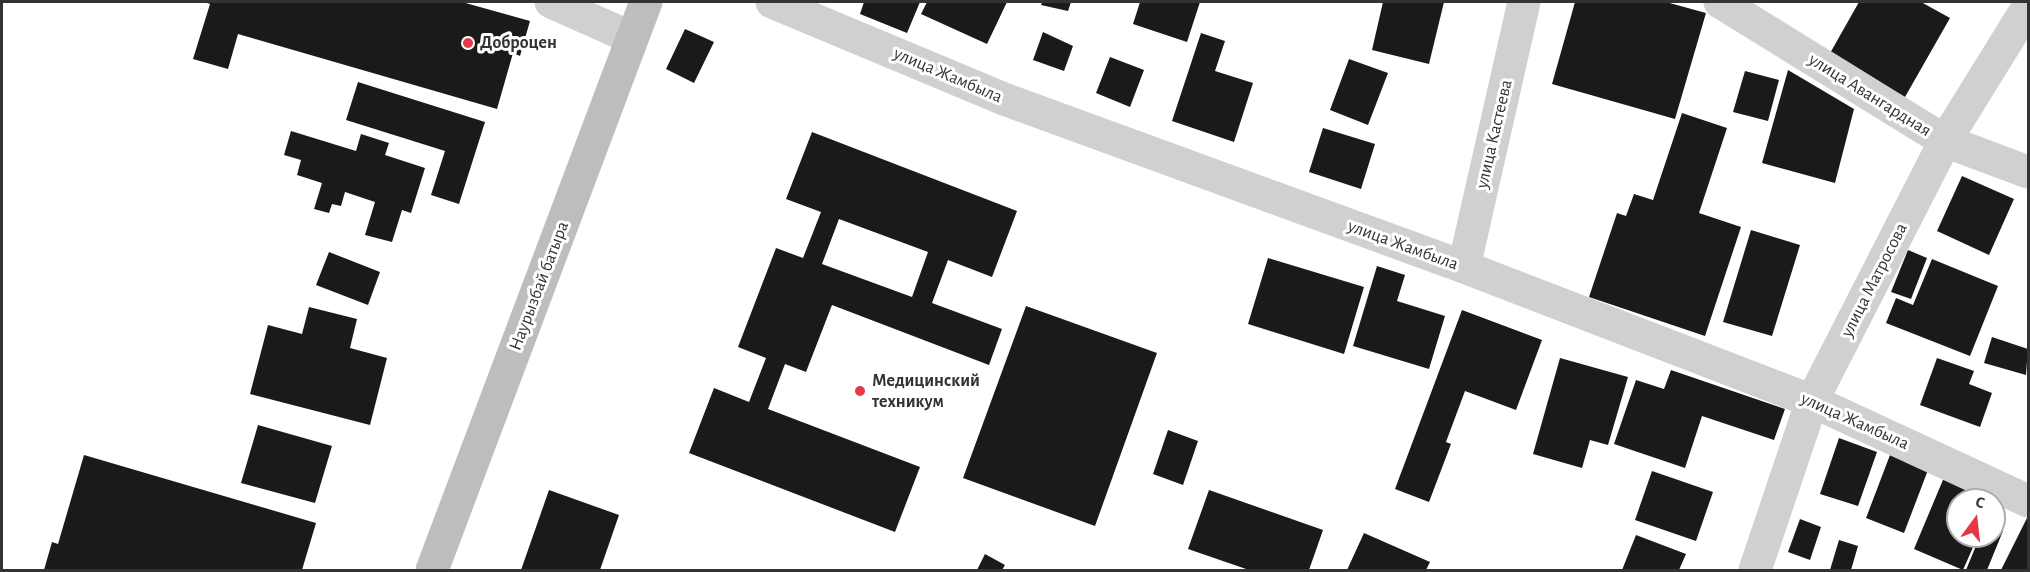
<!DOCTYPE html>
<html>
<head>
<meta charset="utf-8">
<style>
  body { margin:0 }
  #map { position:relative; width:2030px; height:572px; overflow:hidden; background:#fff; font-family:"Alegreya Sans",sans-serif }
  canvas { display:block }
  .frame { position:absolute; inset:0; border:3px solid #333; pointer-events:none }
  .north { position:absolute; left:1946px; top:488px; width:60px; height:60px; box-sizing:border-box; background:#fff; border:2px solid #adadad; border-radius:50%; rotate:15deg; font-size:16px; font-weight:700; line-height:24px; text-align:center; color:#333 }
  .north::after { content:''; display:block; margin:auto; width:21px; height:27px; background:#e63946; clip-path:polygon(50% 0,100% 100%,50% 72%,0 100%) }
</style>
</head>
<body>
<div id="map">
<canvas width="2030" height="572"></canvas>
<div class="frame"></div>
<div class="north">С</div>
</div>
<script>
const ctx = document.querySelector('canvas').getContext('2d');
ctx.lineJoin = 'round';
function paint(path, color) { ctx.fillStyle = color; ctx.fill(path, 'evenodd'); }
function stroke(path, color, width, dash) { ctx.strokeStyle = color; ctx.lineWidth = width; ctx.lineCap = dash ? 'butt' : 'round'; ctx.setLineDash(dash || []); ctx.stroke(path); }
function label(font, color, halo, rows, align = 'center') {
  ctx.font = font + ' "Alegreya Sans",sans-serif'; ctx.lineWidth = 6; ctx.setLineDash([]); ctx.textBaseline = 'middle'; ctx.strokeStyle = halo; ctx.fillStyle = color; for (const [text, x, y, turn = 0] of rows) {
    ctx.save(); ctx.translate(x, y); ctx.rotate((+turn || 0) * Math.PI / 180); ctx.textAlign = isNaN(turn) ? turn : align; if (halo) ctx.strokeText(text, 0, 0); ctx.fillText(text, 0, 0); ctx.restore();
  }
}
paint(new Path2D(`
  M 204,2 L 462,2 L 530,21 L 520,56 L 513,53 L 497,109 L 238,34 L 228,69 L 193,59 L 210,4 Z
  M 864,2 L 920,2 L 907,33 L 860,14 Z
  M 927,2 L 1007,2 L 987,44 L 921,14 Z
  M 1042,2 L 1071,2 L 1068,11 L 1041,5 Z
  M 1140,2 L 1200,2 L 1187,42 L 1133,24 Z
  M 1383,2 L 1444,2 L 1429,64 L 1372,50 Z
  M 1575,2 L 1666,2 L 1706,13 L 1675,119 L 1552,84 Z
  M 1859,2 L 1921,2 L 1950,18 L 1905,97 L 1829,55 Z
  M 685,29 L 714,42 L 694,83 L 666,69 Z
  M 1043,32 L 1073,46 L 1064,71 L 1033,60 Z
  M 1201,33 L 1225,41 L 1215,71 L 1253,83 L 1234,142 L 1172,121 Z
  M 1110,57 L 1144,70 L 1130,107 L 1096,93 Z
  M 1349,59 L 1388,73 L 1368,125 L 1330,110 Z
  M 1788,70 L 1854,109 L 1835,183 L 1762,163 Z
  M 1745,71 L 1779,80 L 1768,121 L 1733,112 Z
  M 358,82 L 485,122 L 459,204 L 431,195 L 445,151 L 346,120 Z
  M 1682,113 L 1727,128 L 1699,213 L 1741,227 L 1705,336 L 1589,297 L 1617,213 L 1626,216 L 1634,194 L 1653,200 Z
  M 1323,128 L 1375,144 L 1361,189 L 1309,172 Z
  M 291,131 L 356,151 L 361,134 L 389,143 L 385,155 L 425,168 L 411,213 L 402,210 L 392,242 L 365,235 L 375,202 L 345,192 L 341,206 L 332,204 L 329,213 L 314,209 L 322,183 L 297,175 L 301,160 L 284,155 Z
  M 812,132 L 1017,211 L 992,277 L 948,260 L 932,303 L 1002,329 L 989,365 L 832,305 L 806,372 L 785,364 L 768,409 L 920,467 L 895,532 L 689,453 L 714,388 L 749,402 L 766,358 L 738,347 L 776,248 L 803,258 L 821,212 L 786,199 ZM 839,219 L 928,252 L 912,297 L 822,264 Z
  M 1962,176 L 2014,199 L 1989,255 L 1937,231 Z
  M 1751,230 L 1800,245 L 1772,336 L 1723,322 Z
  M 1908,250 L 1927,258 L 1911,299 L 1891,292 Z
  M 329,252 L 380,272 L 368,305 L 316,285 Z
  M 1268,258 L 1364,287 L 1344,354 L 1248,324 Z
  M 1932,259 L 1998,286 L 1970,356 L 1886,323 L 1896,298 L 1913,305 Z
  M 1377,266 L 1405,275 L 1397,301 L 1445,316 L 1429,369 L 1353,346 Z
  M 1026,306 L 1157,353 L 1095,526 L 963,478 Z
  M 309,307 L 357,319 L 350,348 L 387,358 L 370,425 L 250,394 L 268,325 L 302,334 Z
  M 1462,310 L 1542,340 L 1516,410 L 1465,391 L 1446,442 L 1451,444 L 1429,502 L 1395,489 Z
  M 1992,337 L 2028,349 L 2026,375 L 1984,363 Z
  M 1560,358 L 1628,377 L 1608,445 L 1590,440 L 1582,468 L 1533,454 Z
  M 1937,358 L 1974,371 L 1969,384 L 1992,393 L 1980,427 L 1920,405 Z
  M 1671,370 L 1785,409 L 1774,440 L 1702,416 L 1685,468 L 1614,444 L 1636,380 L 1664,389 Z
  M 258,425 L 332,446 L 315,503 L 241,483 Z
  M 1168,430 L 1198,441 L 1183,485 L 1153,474 Z
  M 1839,438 L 1877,452 L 1858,506 L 1820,494 Z
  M 84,455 L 316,523 L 302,570 L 44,570 L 52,542 L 58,544 Z
  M 1890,455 L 1928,470 L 1904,533 L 1866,518 Z
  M 1652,471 L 1713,492 L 1696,541 L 1635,520 Z
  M 1945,475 L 1993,500 L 1958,500 L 1958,536 L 1978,536 L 1963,570 L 1914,549 Z
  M 549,490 L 619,515 L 600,570 L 521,570 Z
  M 1209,490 L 1323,530 L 1309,570 L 1249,570 L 1188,549 Z
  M 2028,516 L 2028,570 L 2001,570 Z
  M 1800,519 L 1821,527 L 1810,560 L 1788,552 Z
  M 1994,527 L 2003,531 L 1987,570 L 1966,570 L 1980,536 L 1994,536 Z
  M 1364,533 L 1430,562 L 1426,570 L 1347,570 Z
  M 1636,535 L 1686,554 L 1679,570 L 1622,570 Z
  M 1839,540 L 1858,546 L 1851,570 L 1830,570 Z
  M 985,554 L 1005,565 L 1002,570 L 977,570 Z`), '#1a1a1a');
stroke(new Path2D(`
  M 551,2 L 632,38
  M 772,2 L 1004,99 L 1464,267 L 1812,401 L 2028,501
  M 1720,2 L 1945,141 L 2028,172
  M 1464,267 L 1524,2
  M 1755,570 L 1812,401 L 1945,141 L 2028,7`), '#d0d0d0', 33);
stroke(new Path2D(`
  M 432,570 L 646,2`), '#bdbdbd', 33);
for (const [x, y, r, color] of [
  [468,43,6,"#e63946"],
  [860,391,6,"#e63946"]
]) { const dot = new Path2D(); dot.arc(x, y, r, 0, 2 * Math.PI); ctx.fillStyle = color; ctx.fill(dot); stroke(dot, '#fff', 2); }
label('bold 18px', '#333', '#fff', [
  ["Доброцен",480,43],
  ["Медицинский",872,381],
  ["техникум",872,402]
], 'left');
label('18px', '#333', '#fff', [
  ["улица Жамбыла",948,75,23],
  ["улица Авангардная",1870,95,32],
  ["улица Кастеева",1494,134,-77],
  ["улица Жамбыла",1403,245,20],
  ["улица Матросова",1874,280,-63],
  ["Наурызбай батыра",539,286,-69],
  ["улица Жамбыла",1855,421,24]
]);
</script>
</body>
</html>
